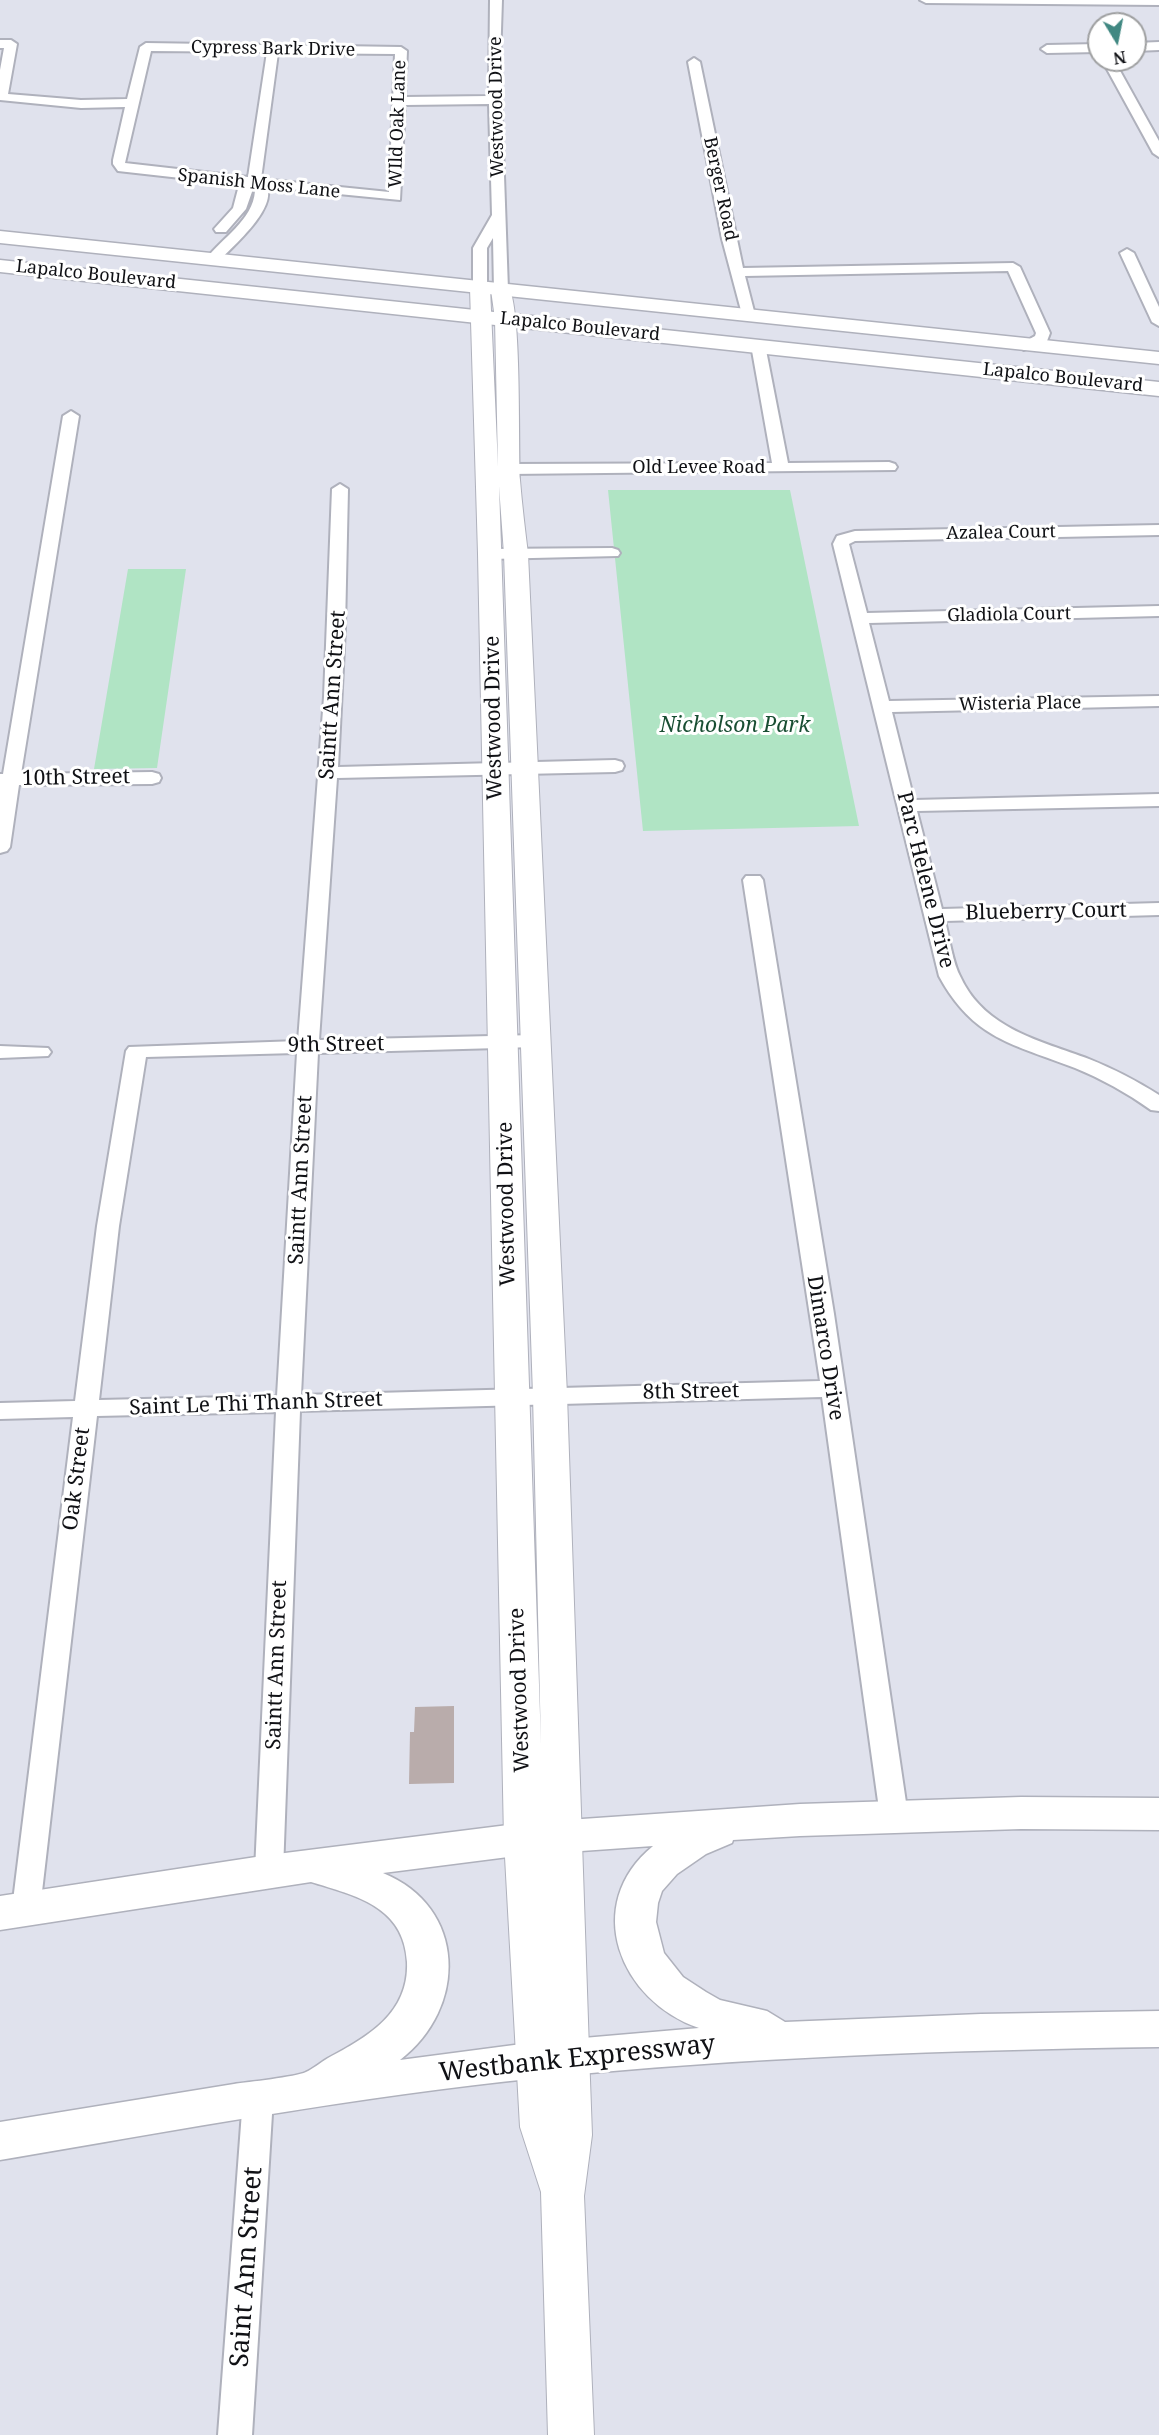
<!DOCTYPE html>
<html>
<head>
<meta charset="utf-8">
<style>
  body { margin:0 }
  #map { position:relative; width:1159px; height:2435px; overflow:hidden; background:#e0e2ed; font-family:"Noto Serif",serif }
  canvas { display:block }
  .north { position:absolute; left:1087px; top:12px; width:60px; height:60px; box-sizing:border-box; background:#fff; border:2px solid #9fa0a1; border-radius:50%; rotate:170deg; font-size:16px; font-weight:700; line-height:24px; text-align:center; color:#101115 }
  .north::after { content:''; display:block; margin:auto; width:21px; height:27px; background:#418882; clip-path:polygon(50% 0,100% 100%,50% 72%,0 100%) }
</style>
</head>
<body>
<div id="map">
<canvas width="1159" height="2435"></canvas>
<div class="north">N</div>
</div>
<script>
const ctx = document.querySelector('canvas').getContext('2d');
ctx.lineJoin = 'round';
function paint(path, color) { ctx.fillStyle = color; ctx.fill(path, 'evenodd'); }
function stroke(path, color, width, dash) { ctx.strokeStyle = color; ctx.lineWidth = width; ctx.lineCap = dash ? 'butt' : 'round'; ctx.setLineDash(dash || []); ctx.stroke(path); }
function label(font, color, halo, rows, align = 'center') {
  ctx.font = font + ' "Noto Serif",serif'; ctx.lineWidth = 6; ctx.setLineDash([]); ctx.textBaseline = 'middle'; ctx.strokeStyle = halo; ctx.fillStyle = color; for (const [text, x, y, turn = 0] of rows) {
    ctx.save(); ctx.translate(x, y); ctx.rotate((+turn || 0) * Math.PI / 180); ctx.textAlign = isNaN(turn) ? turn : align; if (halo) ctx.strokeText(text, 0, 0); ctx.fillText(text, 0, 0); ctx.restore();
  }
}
paint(new Path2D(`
  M 608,490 L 790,490 L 859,826 L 643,831 Z
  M 128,569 L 186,569 L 157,768 L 94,769 Z`), '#b0e4c4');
paint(new Path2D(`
  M 454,1706 L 454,1783 L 409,1784 L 410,1732 L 414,1732 L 415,1707 Z`), '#b9acab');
const street = new Path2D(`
  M 490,0 L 502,0 L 500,61 L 508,290 L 501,294 L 494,290 L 493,238 L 487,248 L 487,288 L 480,292 L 473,288 L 473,248 L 492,215 L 489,104 L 405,105 L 400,200 L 267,187 C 276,210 232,247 217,263 L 212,264 L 205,260 C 222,238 253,220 255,191 L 253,189 L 246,209 L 226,232 L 216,232 L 214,229 L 233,208 L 238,189 L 243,185 L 118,171 L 113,164 L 113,160 L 125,107 L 81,108 L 0,100 L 0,70 L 4,48 L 0,48 L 0,40 L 11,40 L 17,44 L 8,94 L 81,100 L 127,99 L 140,47 L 146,43 L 401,47 L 407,51 L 405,97 L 489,96 ZM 151,51 L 267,52 L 248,177 L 125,163 ZM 278,53 L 395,54 L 389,192 L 261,179 Z
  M 920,0 L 1159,0 L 1159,5 L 926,3 Z
  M 1159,42 L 1159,50 L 1135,51 L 1135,43 Z
  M 1099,44 L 1099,52 L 1047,53 L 1041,49 L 1047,45 Z
  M 694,58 L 700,62 L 743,268 L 1013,263 L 1020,267 L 1050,333 L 1047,341 L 1024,350 L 1017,346 L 1035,336 L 1036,333 L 1008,271 L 745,276 L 755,315 L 748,319 L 743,318 L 722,239 L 688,62 Z
  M 1102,60 L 1114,60 L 1159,141 L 1159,157 L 1153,153 Z
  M 1127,249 L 1134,253 L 1159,307 L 1159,326 L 1152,322 L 1120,253 Z
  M 758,341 L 765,345 L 788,463 L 889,462 L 895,464 L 897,467 L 895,470 L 509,474 L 501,469 L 509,464 L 772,463 L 751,345 Z
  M 71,411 L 79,416 L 21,774 L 152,772 L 159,774 L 161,778 L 159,782 L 152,784 L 19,785 L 10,847 L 7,851 L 0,853 L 0,774 L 3,774 L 63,416 Z
  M 340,484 L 348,489 L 345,628 L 338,767 L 615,760 L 622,762 L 624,766 L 622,770 L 615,772 L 337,778 L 319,1040 L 535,1035 L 542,1037 L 545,1041 L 542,1045 L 535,1047 L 318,1053 L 301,1395 L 820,1381 L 743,880 L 746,876 L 760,876 L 763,880 L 834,1314 L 908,1816 L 904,1824 L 894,1827 L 884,1824 L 880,1816 L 822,1397 L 300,1411 L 283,1871 L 279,1879 L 269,1882 L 259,1879 L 255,1871 L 276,1412 L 97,1416 L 40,1909 L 36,1917 L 26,1920 L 16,1917 L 12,1909 L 73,1417 L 0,1419 L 0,1403 L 75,1401 L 97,1226 L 126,1051 L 129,1047 L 298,1041 L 324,697 L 332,489 ZM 297,1053 L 277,1396 L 99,1400 L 119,1226 L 146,1057 Z
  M 1159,525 L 1159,535 L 855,541 L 849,544 L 867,613 L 1159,606 L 1159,616 L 869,623 L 889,701 L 1159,696 L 1159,706 L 892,712 L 914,800 L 1159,794 L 1159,806 L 917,811 L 942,909 L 1159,903 L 1159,915 L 945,921 C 950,939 952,962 961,978 C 985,1029 1041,1041 1089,1059 C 1114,1069 1137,1081 1159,1095 L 1159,1111 L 1151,1110 C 1127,1093 1102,1079 1075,1068 C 1013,1044 973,1039 939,976 L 833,544 L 837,536 L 855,531 Z
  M 612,548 L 618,550 L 620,553 L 618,556 L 490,559 L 482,554 L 490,549 Z
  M 0,1046 L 48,1048 L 51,1052 L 48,1056 L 0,1058 Z
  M 258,2085 L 269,2089 L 273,2098 L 252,2435 L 218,2435 L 243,2098 L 247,2089 Z`);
const secondary = new Path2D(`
  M 480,282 L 487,284 L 490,288 L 498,467 L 495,319 L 491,290 L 494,286 L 508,286 C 522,306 518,446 520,480 C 522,505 525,529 528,554 L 567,1395 L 590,2080 L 592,2135 L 584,2196 L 594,2435 L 548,2435 L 541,2192 L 520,2127 L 504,1839 L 478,554 L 470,288 L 473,284 ZM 499,486 L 504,554 L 533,1395 L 541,1745 Z`);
const primary = new Path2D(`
  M 0,231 L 1159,352 L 1159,364 L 0,243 Z
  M 0,260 L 1159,382 L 1159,396 L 0,272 Z`);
const highway = new Path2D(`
  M 1021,1797 L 1159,1798 L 1159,1830 L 1021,1829 L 800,1836 L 733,1840 L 732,1843 L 706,1854 L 677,1874 L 662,1891 L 658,1903 L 656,1922 L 664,1953 L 683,1977 L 706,1992 L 720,2000 L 767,2011 L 785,2022 L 981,2014 L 1159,2011 L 1159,2047 C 952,2050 745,2057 539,2078 C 358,2096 179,2130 0,2160 L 0,2122 C 78,2109 156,2097 234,2084 C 247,2082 296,2077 306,2072 C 313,2069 321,2062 328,2058 C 368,2037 409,2013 407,1962 C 404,1906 356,1896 311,1882 L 0,1930 L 0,1896 L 269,1855 L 524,1823 L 800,1804 ZM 653,1846 C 581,1905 620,2001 699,2028 L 537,2042 L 400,2060 C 468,2008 467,1907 383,1873 L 524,1855 Z`);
stroke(street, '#afb1bc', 4);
stroke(secondary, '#afb1bc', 2);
stroke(primary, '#afb1bc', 3);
stroke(highway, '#afb1bc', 3);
paint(street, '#fff');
paint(secondary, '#fff');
paint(primary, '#fff');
paint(highway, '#fff');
label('18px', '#101115', '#fff', [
  ["Cypress Bark Drive",273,49,1],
  ["Westwood Drive",497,107,-91],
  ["WIld Oak Lane",398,124,-88],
  ["Spanish Moss Lane",259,184,6],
  ["Berger Road",720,189,78],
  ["Lapalco Boulevard",96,275,6],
  ["Lapalco Boulevard",580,327,6],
  ["Lapalco Boulevard",1063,378,6],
  ["Old Levee Road",699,468],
  ["Azalea Court",1001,533,-1],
  ["Gladiola Court",1009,615,-1],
  ["Wisteria Place",1020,704,-1]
]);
label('21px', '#101115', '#fff', [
  ["Saintt Ann Street",333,695,-86],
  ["Westwood Drive",494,718,-91],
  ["10th Street",76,778,-1],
  ["Parc Helene Drive",925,880,76],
  ["Blueberry Court",1046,912,-1],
  ["9th Street",336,1045,-1],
  ["Saintt Ann Street",301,1180,-87],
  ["Westwood Drive",507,1204,-91],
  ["Dimarco Drive",825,1348,81],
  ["8th Street",691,1392,-1],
  ["Saint Le Thi Thanh Street",256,1404,-2],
  ["Oak Street",77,1479,-83],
  ["Saintt Ann Street",277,1665,-88],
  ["Westwood Drive",520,1690,-92]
]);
label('italic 21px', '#194e33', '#fff', [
  ["Nicholson Park",735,726]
]);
label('26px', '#101115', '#fff', [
  ["Westbank Expressway",577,2059,-6],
  ["Saint Ann Street",247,2267,-86]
]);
</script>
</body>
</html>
